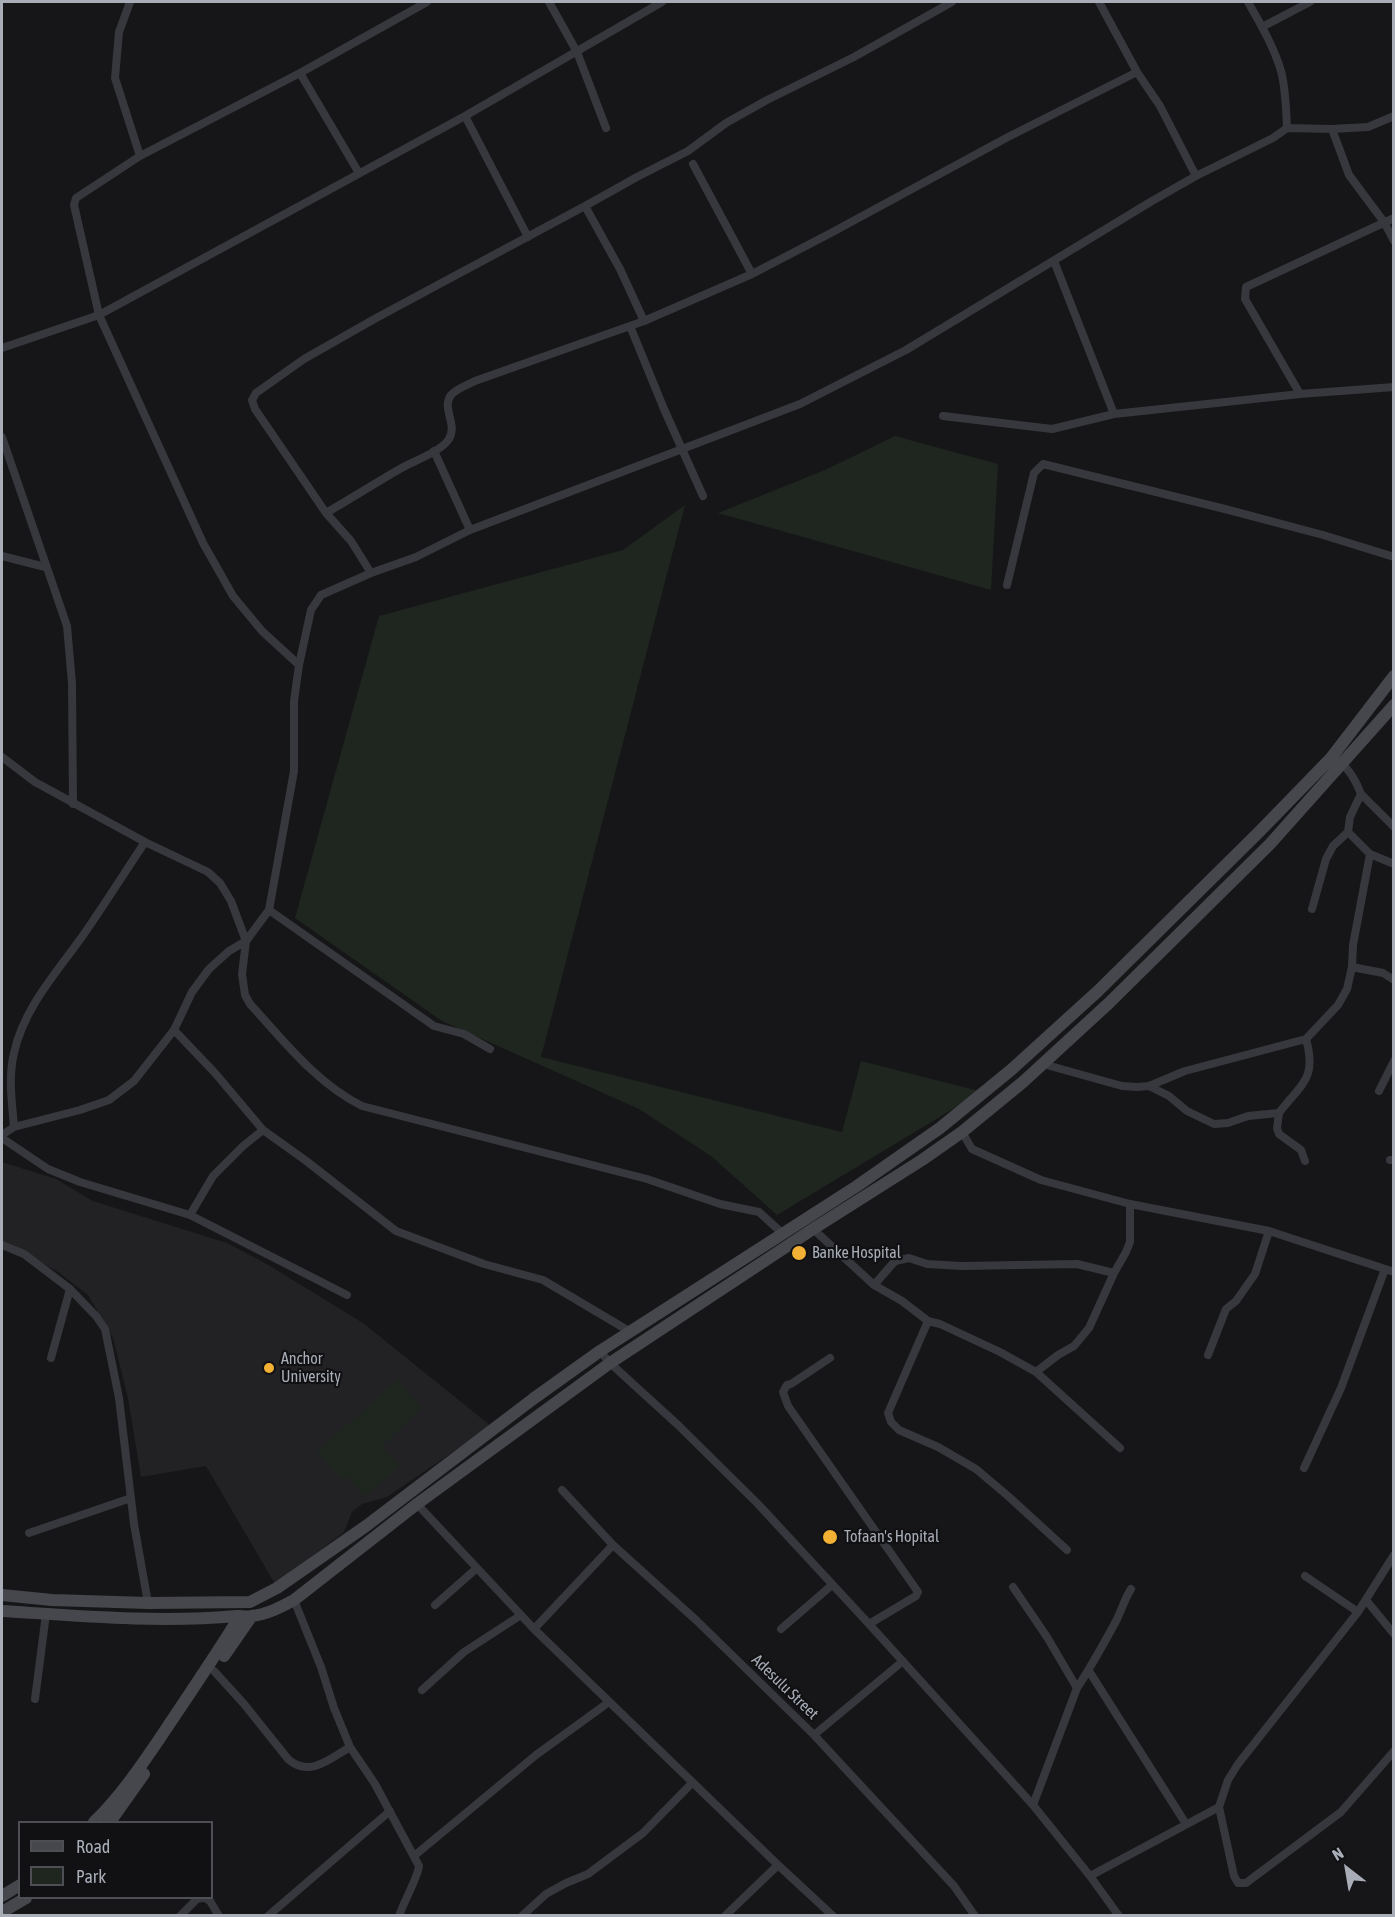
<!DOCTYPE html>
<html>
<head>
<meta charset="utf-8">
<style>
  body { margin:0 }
  #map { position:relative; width:1395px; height:1917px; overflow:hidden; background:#161618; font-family:"Asap Condensed",sans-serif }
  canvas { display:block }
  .frame { position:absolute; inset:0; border:3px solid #a8adb8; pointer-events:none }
  .legend { position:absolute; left:18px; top:1821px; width:195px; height:78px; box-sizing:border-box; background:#111113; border:2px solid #4d4f55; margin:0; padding:8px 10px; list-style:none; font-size:18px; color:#a8adb8 }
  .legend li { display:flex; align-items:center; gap:12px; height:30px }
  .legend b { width:30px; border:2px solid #4d4f55 }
  .north { position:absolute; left:1317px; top:1839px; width:60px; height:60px; -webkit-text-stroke:4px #111113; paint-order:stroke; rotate:329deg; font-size:16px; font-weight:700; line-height:24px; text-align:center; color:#a8adb8 }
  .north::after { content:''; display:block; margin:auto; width:21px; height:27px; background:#a8adb8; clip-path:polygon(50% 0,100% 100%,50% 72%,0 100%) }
</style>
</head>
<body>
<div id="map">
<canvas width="1395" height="1917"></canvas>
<div class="frame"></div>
<ul class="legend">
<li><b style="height:8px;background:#45474d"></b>Road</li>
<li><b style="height:16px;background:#1e261f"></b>Park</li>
</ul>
<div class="north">N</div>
</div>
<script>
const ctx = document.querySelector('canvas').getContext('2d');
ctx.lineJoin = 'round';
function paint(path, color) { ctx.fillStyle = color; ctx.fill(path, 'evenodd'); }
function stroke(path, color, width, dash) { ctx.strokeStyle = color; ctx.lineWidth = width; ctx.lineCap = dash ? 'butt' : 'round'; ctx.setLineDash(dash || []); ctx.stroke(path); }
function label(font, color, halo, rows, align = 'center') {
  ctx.font = font + ' "Asap Condensed",sans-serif'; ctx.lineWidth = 4.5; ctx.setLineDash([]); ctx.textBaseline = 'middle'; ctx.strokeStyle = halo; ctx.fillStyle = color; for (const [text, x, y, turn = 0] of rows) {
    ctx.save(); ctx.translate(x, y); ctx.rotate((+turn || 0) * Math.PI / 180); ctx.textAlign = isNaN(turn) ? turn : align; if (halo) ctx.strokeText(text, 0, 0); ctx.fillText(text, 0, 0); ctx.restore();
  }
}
paint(new Path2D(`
  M 2,1162 L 56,1179 L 93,1201 L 227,1243 L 265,1263 L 363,1323 L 491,1426 L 387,1497 L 362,1504 L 352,1512 L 344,1532 L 275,1584 L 206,1466 L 141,1477 L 128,1398 L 113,1338 L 88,1295 L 58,1272 L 2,1241 Z`), '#222225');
paint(new Path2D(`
  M 895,436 L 998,464 L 991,590 L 718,513 L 825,470 Z
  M 685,505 L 541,1057 L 842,1132 L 861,1061 L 979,1091 L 948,1112 L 777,1215 L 711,1156 L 639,1109 L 442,1021 L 295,918 L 379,616 L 623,550 Z
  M 399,1378 L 407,1391 L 422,1407 L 382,1446 L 399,1466 L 365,1497 L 346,1476 L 342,1480 L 317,1452 Z`), '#1e261f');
stroke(new Path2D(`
  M 130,2 L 119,32 L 115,78 L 140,156
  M 549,2 L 577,52 L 606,128
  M 1099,2 L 1137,72 L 1160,106 L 1196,176
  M 1248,2 C 1260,23 1274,47 1281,71 C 1286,90 1286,109 1287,128
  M 1262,27 L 1310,2
  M 300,73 L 359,173
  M 465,116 L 528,237
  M 1332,129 L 1349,175 L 1384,222 L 1394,241
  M 693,164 L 752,274
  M 585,206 L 620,269 L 644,321
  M 1054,261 L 1114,414
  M 630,326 L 664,409 L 703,496
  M 2,348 L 99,315 L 465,116 L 662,2
  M 1300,394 L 1245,299 L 1246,287 L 1394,218
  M 943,416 L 1052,429 L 1114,414 L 1300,394 L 1394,387
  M 2,437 L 67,626 L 72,683 L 73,804
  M 434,451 L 470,530
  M 326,513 C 350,499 374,484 398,470 C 411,462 441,452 449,439 C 458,424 441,408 451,395 C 457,388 468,385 475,381 L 644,321 L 752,274 L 829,234 L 1008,137 L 1137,72
  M 2,556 L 45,567
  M 371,573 L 351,541 L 326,513 L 255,409 L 252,400 L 256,393 L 304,359 L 378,317 L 585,206 L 637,177 L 688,151 L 726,123 L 767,100 L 854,57 L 952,2
  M 1007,585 L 1034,473 L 1043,464 L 1225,509 L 1323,535 L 1394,557
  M 299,665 L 262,631 L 233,596 L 203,543 L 99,315 L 74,205 L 76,198 L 140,156 L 300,73 L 427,2
  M 2,757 L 35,782 L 145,842 L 208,872 L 220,883 L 231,901 L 246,941 L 242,974 L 245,995 L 250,1004 C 284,1041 316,1083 362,1106 L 647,1179 L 720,1204 L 759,1212 L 782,1233
  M 1339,762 C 1349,768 1357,783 1361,794 L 1350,817 L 1348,832 L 1370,854 L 1394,864
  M 1361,794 L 1394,827
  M 1312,909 L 1326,859 L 1333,846 L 1348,832
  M 269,910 L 434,1026 L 464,1034 L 490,1049
  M 1352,967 L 1383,973 L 1394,980
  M 174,1030 L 215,1073 L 263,1130 L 305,1160 L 396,1231 L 484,1264 L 543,1280 L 629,1331
  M 1043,1064 L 1122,1086 L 1137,1087 L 1149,1086 L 1185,1071 L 1306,1039 L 1338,1005 L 1347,989 L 1352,967 L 1353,945 L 1370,854
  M 1149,1086 L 1169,1096 L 1187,1111 L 1214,1124 L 1228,1123 L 1248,1116 L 1279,1113 C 1302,1083 1317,1079 1306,1039
  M 1379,1091 L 1394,1061
  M 1279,1113 L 1277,1128 L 1279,1134 L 1301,1150 L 1305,1161
  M 14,1127 C 12,1102 8,1078 14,1053 C 24,1006 60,969 86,931 C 106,902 125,872 145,842
  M 962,1132 L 972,1149 L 1041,1180 L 1130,1204 L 1269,1231 L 1394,1272
  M 2,1135 L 14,1127 L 80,1110 L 109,1100 L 134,1081 L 174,1030 L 192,992 L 209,969 L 229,951 L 246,941 L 269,910 L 294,771 L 294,701 L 299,665 L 311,610 L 321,595 L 371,573 L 416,557 L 470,530 L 800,404 L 906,350 L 1152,201 L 1196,176 L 1273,138 L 1287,128 L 1332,129 L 1368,127 L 1394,116
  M 2,1138 L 48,1169 L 80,1182 L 190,1215 L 347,1295
  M 1390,1160 L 1394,1160
  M 190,1215 L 213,1176 L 243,1146 L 263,1130
  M 813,1229 L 874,1285 L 902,1301 L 928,1321 L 940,1324 L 1000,1352 L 1036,1372 L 1120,1448
  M 2,1245 L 24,1254 L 70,1289 L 96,1316 L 105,1329 L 119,1398 L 134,1524 L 148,1603
  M 874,1285 L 895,1261 L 909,1258 L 927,1264 L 962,1266 L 1077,1264 L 1114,1273
  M 928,1321 L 888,1413 L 891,1422 L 899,1430 L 938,1447 L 976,1469 L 1008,1496 L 1067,1550
  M 600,1351 L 610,1363 L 678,1425 L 758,1504 L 869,1624 L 1033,1805 L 1090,1876 L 1119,1916
  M 1208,1355 L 1226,1309 L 1236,1301 L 1255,1274 L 1269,1231
  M 51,1358 L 70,1289
  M 830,1358 L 791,1384 L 787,1385 L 783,1392 L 788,1406 L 918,1592 L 916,1596 L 869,1624
  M 1036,1372 L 1058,1355 L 1074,1346 L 1089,1328 L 1114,1273 L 1126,1252 L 1130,1242 L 1130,1204
  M 1304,1468 L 1341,1388 L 1385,1269
  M 562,1490 L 613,1545 L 696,1620 L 814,1735 L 954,1886 L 975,1916
  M 417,1504 L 534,1629 L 778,1865 L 833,1916
  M 29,1533 L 131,1498
  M 1394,1555 L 1358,1612 L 1238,1764 L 1228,1780 L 1219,1807 L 1234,1876 L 1238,1883 L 1246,1883 L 1341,1812 L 1394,1751
  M 1305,1576 L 1358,1612
  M 1013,1587 L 1047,1637 L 1077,1688
  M 294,1600 L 321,1667 L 334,1708 L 350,1747 L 375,1784 L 419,1866 C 418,1877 404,1901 399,1916
  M 1366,1600 L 1394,1634
  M 435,1605 L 477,1568
  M 534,1629 L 613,1545
  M 781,1629 L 832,1585
  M 214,1671 L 244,1704 L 288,1759 C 309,1778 330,1759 350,1747
  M 1089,1671 L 1186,1824
  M 422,1690 L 464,1652 L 521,1615
  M 35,1699 L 46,1614
  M 814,1735 L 903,1661
  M 1033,1805 L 1077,1688 C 1091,1667 1103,1645 1115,1623 C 1121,1612 1124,1600 1131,1589
  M 414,1856 L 536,1755 L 609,1702
  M 1090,1876 L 1219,1807
  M 205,1898 L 210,1901 L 219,1916
  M 180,1916 L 197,1899 L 202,1898
  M 268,1916 L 390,1811
  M 522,1916 L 546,1894 L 566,1883 L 588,1874 L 643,1833 L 692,1783
  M 725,1916 L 778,1865`), '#37383d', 8);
stroke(new Path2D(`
  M 2,1595 L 52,1600 L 148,1603 L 250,1602 L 277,1588 L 366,1526 L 533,1399 L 600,1351 L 857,1186 L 940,1128 L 1011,1070 L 1098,991 L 1259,832 L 1331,758 L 1394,676
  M 2,1611 C 80,1616 159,1623 237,1616 C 242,1616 247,1617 251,1616 C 266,1615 281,1607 294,1600 L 417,1504 L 610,1363 L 813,1229 L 922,1160 L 962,1132 L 1023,1082 L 1109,1003 L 1270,844 L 1394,705
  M 224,1656 L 251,1617
  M 94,1822 C 121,1796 143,1763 164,1732 C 190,1693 216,1655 240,1616
  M 110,1822 L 144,1774
  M 2,1896 L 20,1885
  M 2,1912 L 26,1898`), '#45474d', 12);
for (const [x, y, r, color] of [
  [799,1253,8,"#f2b134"],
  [269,1368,6,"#f2b134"],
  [830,1537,8,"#f2b134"]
]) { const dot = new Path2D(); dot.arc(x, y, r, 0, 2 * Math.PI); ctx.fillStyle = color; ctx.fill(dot); stroke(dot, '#111113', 2); }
label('16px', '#a8adb8', '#111113', [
  ["Banke Hospital",812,1253],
  ["Anchor",281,1359],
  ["University",281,1377],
  ["Tofaan's Hopital",844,1537]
], 'left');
label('16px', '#a8adb8', '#111113', [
  ["Adesulu Street",785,1687,44]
]);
</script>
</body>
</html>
